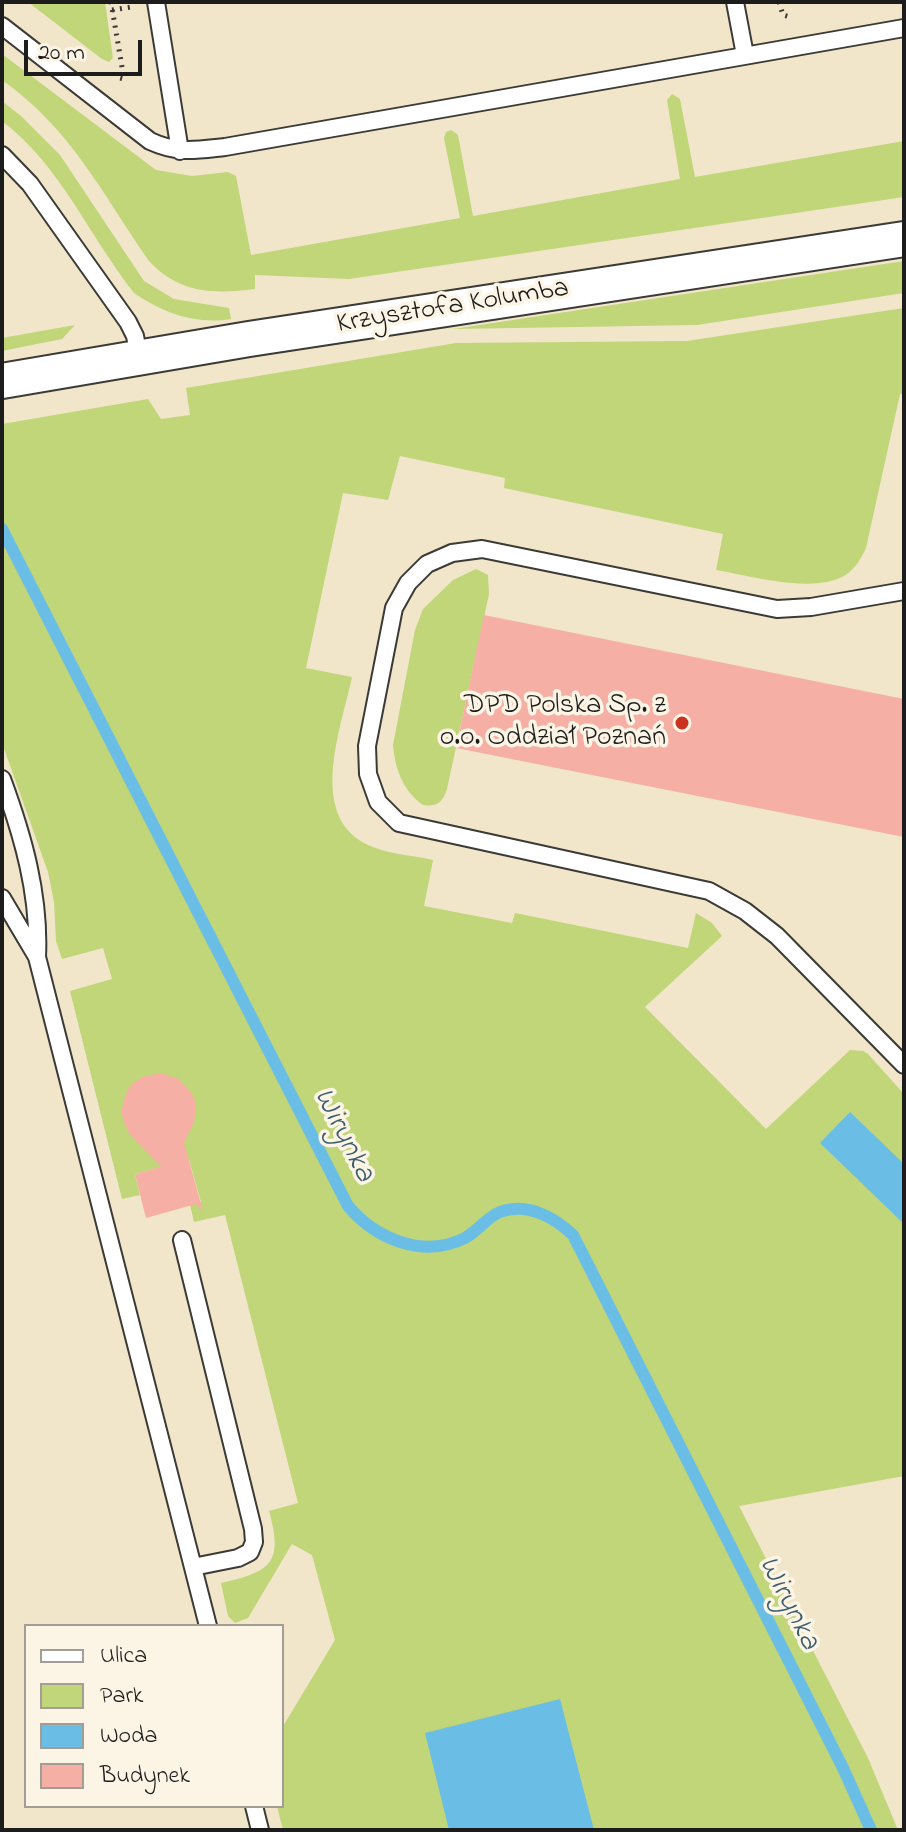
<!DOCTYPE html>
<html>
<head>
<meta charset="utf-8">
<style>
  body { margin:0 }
  #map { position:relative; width:906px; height:1832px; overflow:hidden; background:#f1e6c9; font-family:"Indie Flower",sans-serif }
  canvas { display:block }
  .frame { position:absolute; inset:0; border:4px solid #1c1c1c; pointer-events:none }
  .legend { position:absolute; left:24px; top:1624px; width:260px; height:184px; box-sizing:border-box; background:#fcf5e5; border:2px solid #a29e95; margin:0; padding:10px 14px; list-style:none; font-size:24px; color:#1c1c1c }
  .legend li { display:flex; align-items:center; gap:16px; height:40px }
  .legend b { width:40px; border:2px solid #a29e95 }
  .scale { position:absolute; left:24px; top:40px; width:118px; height:36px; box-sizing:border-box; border:4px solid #1c1c1c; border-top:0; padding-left:10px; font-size:24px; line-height:28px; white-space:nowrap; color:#1c1c1c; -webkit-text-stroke:6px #fcf5e5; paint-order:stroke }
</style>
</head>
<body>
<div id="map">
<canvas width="906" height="1832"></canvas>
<div class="frame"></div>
<ul class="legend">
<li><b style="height:10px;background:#fff"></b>Ulica</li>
<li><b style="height:22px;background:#c1d579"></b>Park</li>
<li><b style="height:22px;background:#6abee6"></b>Woda</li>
<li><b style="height:22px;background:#f6afa4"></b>Budynek</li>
</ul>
<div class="scale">20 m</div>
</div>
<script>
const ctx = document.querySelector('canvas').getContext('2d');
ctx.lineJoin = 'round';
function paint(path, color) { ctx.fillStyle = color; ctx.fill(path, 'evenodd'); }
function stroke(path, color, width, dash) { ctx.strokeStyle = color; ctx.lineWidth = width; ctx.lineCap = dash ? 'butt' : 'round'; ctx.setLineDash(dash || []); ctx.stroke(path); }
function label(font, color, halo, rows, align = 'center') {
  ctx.font = font + ' "Indie Flower",sans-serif'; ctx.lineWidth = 7; ctx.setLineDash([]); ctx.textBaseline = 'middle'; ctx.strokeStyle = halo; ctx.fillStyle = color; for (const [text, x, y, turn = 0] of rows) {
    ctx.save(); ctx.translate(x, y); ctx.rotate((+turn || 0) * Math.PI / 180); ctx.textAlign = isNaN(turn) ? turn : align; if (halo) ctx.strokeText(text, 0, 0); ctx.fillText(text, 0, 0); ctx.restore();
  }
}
paint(new Path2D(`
  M 28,2 L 105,2 L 113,58 L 109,62 L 102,59 Z
  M 2,54 L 156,170 L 192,176 L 228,172 L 236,176 L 251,255 L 460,218 L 444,138 L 446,132 L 451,130 L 458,135 L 473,216 L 680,179 L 667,100 L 672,94 L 680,99 L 695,177 L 904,141 L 904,197 L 349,279 L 255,275 L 255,289 C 213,294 180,294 149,261 C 101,192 72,130 2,80 Z
  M 2,101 L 21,116 L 60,155 L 144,281 L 174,299 L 229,308 L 231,319 C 196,325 163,313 134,293 C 89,236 61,166 2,121 Z
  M 904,261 L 904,293 L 697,325 L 453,329 Z
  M 904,308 L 904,394 L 900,394 L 866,548 C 861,559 854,571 842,577 C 810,593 751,576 716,570 L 723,534 L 504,488 L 505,478 L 400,456 L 388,500 L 343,493 L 306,668 L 352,677 C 342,726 307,814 366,844 C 385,854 412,855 433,860 L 424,906 L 512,923 L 515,913 L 688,948 L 696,913 L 712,923 L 722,936 L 645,1007 L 766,1129 L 850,1050 L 863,1051 L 868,1054 L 904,1094 L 904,1476 L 739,1506 L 868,1758 L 898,1830 L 283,1830 L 277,1806 L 282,1806 L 282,1728 L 335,1640 L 312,1555 L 292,1544 L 248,1618 L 235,1623 L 228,1616 L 221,1583 C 270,1572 284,1564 269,1511 L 298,1503 L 225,1215 L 194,1222 L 190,1205 L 201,1202 L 189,1160 L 135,1174 L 140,1195 L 122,1199 L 70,991 L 112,979 L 103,948 L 62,959 L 56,941 L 54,902 L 48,872 L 2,743 L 2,424 L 148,399 L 161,419 L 190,415 L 186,388 L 456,343 L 687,341 Z
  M 75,325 L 62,339 L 2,351 L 2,338 Z
  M 476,569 L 488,575 L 489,594 L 447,789 C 443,802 437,807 423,805 C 403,791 395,769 393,745 L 415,630 L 423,609 L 453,580 Z`), '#c1d579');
paint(new Path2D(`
  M 850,1112 L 904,1164 L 904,1224 L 820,1143 Z
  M 560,1699 L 594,1830 L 449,1830 L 425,1733 Z`), '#6abee6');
stroke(new Path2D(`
  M 2,529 L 348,1206 C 376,1239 423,1259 465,1238 C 478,1231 487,1217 500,1212 C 527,1202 554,1217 573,1235 L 843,1768 L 871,1830`), '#6abee6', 12);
paint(new Path2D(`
  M 484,615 L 904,699 L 904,837 L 456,748 Z
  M 161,1073 L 179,1079 L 192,1094 L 196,1103 L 194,1122 L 184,1143 L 203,1211 L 196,1204 L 146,1218 L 135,1174 L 161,1167 L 128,1132 L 121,1112 L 127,1091 L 133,1083 L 142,1077 Z`), '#f6afa4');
const lane = new Path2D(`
  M 156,2 L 180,151
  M 735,2 L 745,55
  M 2,26 L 150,141 C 178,154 196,150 225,147 L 904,28
  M 2,155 L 30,184 L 128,322 L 135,336 L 139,357
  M 904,591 L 811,607 L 777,609 L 482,549 L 452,553 L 427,564 L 408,583 L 394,608 L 367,746 L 368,774 L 378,802 L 399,823 L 709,891 L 745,911 L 777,936 L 904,1065
  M 2,779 C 23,836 40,895 37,957
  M 2,898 L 37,957 L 208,1626
  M 182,1240 L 253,1529 L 254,1542 L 250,1552 L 238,1558 L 193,1567
  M 254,1806 L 260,1830`);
const street = new Path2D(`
  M 2,381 L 249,339 L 904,239`);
stroke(lane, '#3c3a36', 20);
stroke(street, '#3c3a36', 38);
stroke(new Path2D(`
  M 111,2 L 124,79 L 116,77
  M 779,2 L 783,15 L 790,17
  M 112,10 L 132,7`), '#3c3a36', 5, [2, 6]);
stroke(lane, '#fff', 16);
stroke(street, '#fff', 34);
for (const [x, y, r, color] of [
  [682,723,8,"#c8321e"]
]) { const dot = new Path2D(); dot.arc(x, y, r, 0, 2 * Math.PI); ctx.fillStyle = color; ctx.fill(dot); stroke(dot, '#fcf5e5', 3); }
label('28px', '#1c1c1c', '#fcf5e5', [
  ["Krzysztofa Kolumba",453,308,-9]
]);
label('28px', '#1c1c1c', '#fcf5e5', [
  ["DPD Polska Sp. z",666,707],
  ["o.o. Oddział Poznań",666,739]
], 'right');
label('italic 30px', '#3b5d6d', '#fcf5e5', [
  ["Wirynka",342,1136,63],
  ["Wirynka",787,1604,63]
]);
</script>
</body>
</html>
